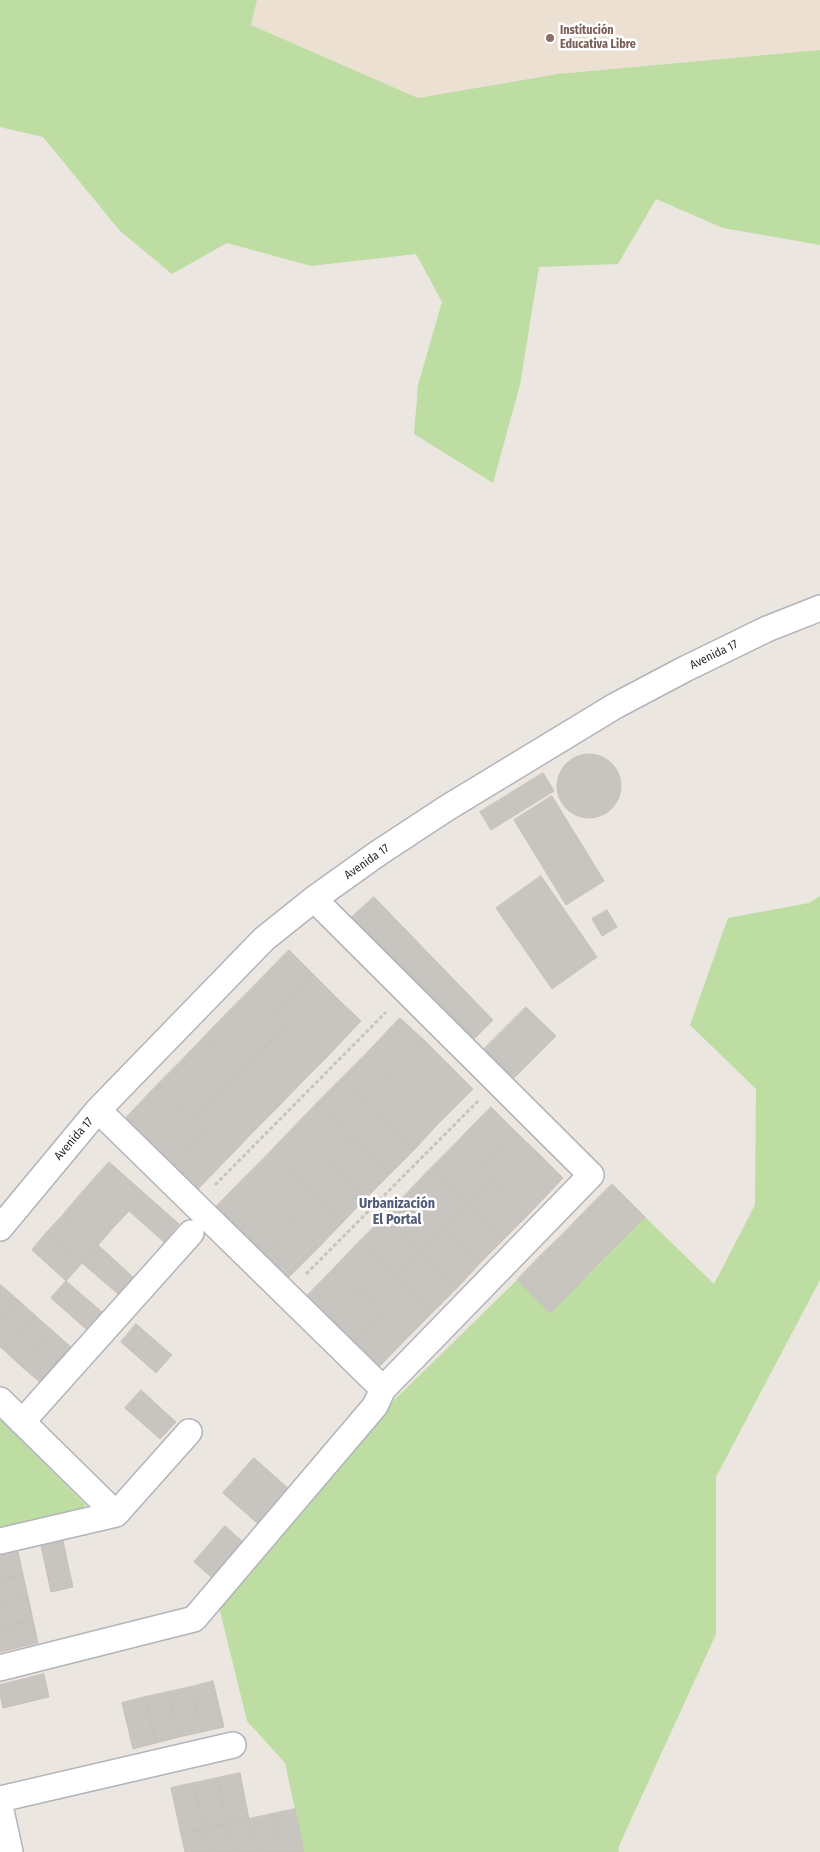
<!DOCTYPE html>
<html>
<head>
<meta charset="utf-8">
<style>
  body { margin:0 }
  canvas { display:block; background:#ece6e0 }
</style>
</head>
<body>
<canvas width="820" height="1852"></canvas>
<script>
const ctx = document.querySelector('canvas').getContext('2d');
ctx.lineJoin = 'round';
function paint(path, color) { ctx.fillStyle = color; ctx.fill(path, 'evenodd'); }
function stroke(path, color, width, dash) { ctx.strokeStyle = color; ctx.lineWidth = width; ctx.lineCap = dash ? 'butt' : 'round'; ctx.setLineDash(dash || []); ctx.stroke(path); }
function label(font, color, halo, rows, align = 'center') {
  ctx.font = font + ' "Fira Sans Condensed",sans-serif'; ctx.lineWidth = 5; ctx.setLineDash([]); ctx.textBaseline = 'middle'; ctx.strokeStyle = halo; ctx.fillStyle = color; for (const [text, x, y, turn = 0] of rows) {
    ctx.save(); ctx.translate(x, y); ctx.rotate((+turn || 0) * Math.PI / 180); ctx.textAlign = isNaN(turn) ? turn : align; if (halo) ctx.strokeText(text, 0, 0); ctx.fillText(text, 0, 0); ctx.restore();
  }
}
paint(new Path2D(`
  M 257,0 L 820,0 L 820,50 L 558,74 L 418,98 L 251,25 Z`), '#ece0d2');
paint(new Path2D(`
  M 0,0 L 257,0 L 251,25 L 418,98 L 558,74 L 820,50 L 820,245 L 723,228 L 656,199 L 618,264 L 539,267 L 520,385 L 493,483 L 414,434 L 418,385 L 442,302 L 416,254 L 311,266 L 227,243 L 172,274 L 120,231 L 43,137 L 0,127 Z
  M 820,896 L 820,1280 L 716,1477 L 716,1634 L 618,1848 L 619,1852 L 304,1852 L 285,1763 L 247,1721 L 219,1607 L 388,1406 L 517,1280 L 550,1313 L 645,1217 L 714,1284 L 755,1205 L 756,1089 L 690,1025 L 728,918 L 809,903 Z
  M 0,1419 L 86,1505 L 75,1515 L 0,1531 Z`), '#bedda3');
const building = new Path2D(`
  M557 786a32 32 0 1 1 64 0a32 32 0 1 1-64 0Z
  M 543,773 L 554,791 L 491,830 L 480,812 Z
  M 552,796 L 604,881 L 566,905 L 514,820 Z
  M 541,876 L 597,957 L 552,989 L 496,908 Z
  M 374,897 L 493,1020 L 474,1039 L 352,917 Z
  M 607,910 L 617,927 L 602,936 L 592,919 Z
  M 289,950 L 313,974 L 277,1011 L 253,987 Z
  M 313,974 L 337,998 L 301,1034 L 277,1011 Z
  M 253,987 L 289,1023 L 266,1047 L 229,1011 Z
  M 337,998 L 361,1021 L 326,1058 L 301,1034 Z
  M 526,1007 L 556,1036 L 513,1079 L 484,1049 Z
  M 229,1011 L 266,1047 L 242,1071 L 205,1036 Z
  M 400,1018 L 425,1041 L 389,1078 L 365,1055 Z
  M 289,1023 L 326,1058 L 302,1082 L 266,1047 Z
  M 205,1036 L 242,1071 L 218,1095 L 182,1060 Z
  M 425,1041 L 449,1065 L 414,1102 L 389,1078 Z
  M 266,1047 L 302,1082 L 278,1107 L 242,1071 Z
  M 365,1055 L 401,1090 L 377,1114 L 341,1079 Z
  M 182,1060 L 218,1095 L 195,1120 L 158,1084 Z
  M 449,1065 L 473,1089 L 437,1125 L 414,1102 Z
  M 242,1071 L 278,1107 L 254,1131 L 218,1095 Z
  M 341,1079 L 377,1114 L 353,1138 L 317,1103 Z
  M 158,1084 L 183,1108 L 147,1145 L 123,1121 Z
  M 401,1090 L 437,1125 L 414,1150 L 377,1114 Z
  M 218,1095 L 254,1131 L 231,1155 L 195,1120 Z
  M 317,1103 L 353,1138 L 330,1163 L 294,1127 Z
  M 491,1107 L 515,1131 L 479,1168 L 455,1144 Z
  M 183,1108 L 206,1131 L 171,1168 L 147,1145 Z
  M 377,1114 L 414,1150 L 390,1174 L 353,1138 Z
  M 294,1127 L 330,1163 L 307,1187 L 270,1152 Z
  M 206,1131 L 231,1155 L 195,1192 L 171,1168 Z
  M 515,1131 L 539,1154 L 503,1191 L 479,1168 Z
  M 353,1138 L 390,1174 L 366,1198 L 330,1163 Z
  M 455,1144 L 491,1179 L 468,1204 L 431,1168 Z
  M 270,1152 L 307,1187 L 283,1211 L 246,1176 Z
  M 539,1154 L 563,1178 L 528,1215 L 503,1191 Z
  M 109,1162 L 144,1193 L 129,1211 L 94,1179 Z
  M 330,1163 L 366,1198 L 343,1222 L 307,1187 Z
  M 431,1168 L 468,1204 L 444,1228 L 408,1192 Z
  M 246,1176 L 270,1199 L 235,1236 L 211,1212 Z
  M 94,1179 L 129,1211 L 113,1228 L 78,1197 Z
  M 491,1179 L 528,1215 L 504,1239 L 468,1204 Z
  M 612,1184 L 645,1217 L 621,1241 L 588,1208 Z
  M 307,1187 L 343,1222 L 319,1247 L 283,1211 Z
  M 408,1192 L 444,1228 L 420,1252 L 384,1217 Z
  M 144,1193 L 179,1224 L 164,1242 L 129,1211 Z
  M 78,1197 L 113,1228 L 98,1245 L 63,1215 Z
  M 270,1199 L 295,1223 L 259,1260 L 235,1236 Z
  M 468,1204 L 504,1239 L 480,1263 L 444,1228 Z
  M 588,1208 L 621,1241 L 597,1265 L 564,1233 Z
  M 63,1215 L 98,1245 L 82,1263 L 47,1232 Z
  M 384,1217 L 420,1252 L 397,1277 L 360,1241 Z
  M 295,1223 L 319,1247 L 283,1283 L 259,1260 Z
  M 444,1228 L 480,1263 L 457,1288 L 420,1252 Z
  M 47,1232 L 82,1263 L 66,1281 L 32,1250 Z
  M 564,1233 L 597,1265 L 574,1289 L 540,1256 Z
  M 360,1241 L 397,1277 L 373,1301 L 337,1265 Z
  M 98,1245 L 133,1277 L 118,1294 L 82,1263 Z
  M 420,1252 L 457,1288 L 433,1312 L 397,1277 Z
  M 540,1256 L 574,1289 L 550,1313 L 517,1280 Z
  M 337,1265 L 361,1289 L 325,1326 L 301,1302 Z
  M 397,1277 L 433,1312 L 409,1336 L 373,1301 Z
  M 66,1281 L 102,1312 L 86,1329 L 51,1298 Z
  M 1,1285 L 18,1300 L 0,1321 L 0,1286 Z
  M 361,1289 L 385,1312 L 349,1349 L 325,1326 Z
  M 18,1300 L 36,1316 L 5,1351 L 0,1347 L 0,1321 Z
  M 385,1312 L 409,1336 L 373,1373 L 349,1349 Z
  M 36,1316 L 53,1331 L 22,1367 L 5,1351 Z
  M 136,1324 L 172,1355 L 156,1373 L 121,1342 Z
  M 53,1331 L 71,1347 L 40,1382 L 22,1367 Z
  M 141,1390 L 176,1422 L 160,1439 L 125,1408 Z
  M 254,1458 L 289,1489 L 273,1506 L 238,1476 Z
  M 238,1476 L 273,1506 L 258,1524 L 223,1493 Z
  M 225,1526 L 243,1542 L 211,1577 L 194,1562 Z
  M 63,1541 L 73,1587 L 51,1592 L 41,1546 Z
  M 18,1552 L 23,1575 L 0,1580 L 0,1555 Z
  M 23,1575 L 28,1597 L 0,1604 L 0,1580 Z
  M 28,1597 L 33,1620 L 0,1628 L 0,1604 Z
  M 33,1620 L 38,1643 L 0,1652 L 0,1628 Z
  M 44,1674 L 49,1697 L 3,1708 L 0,1694 L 0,1685 Z
  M 213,1681 L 224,1727 L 202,1732 L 191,1687 Z
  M 191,1687 L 202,1732 L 179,1737 L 168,1692 Z
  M 168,1692 L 179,1737 L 156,1743 L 145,1697 Z
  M 145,1697 L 156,1743 L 133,1749 L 122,1703 Z
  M 240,1773 L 249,1819 L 227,1824 L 217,1778 Z
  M 217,1778 L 227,1824 L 204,1829 L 194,1783 Z
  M 194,1783 L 204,1829 L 181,1834 L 171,1788 Z
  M 295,1809 L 304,1852 L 281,1852 L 272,1814 Z
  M 272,1814 L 281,1852 L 257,1852 L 249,1819 Z
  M 249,1819 L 257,1852 L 233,1852 L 227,1824 Z
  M 227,1824 L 233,1852 L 209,1852 L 204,1829 Z
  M 204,1829 L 209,1852 L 185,1852 L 181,1834 Z`);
paint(building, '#c8c4bf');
stroke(building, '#c8c1ba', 1);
const street = new Path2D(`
  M 98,1110 L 383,1389
  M 0,1228 L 98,1110 L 264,939 L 314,899 L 377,854 L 447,808 L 615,706 L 685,669 L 767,629 L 820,608
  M 0,1400 L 116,1514
  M 22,1422 L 191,1233
  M 0,1541 L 116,1514 L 189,1432
  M 0,1668 L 194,1619 L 375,1406 L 383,1389 L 591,1175 L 314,899
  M 0,1799 L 233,1745
  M 0,1806 L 10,1852`);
stroke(street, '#b1b4bb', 28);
stroke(new Path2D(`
  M 215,1185 L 386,1012
  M 306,1274 L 478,1101`), '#c4c4c4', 3, [4, 2.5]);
stroke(street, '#fff', 25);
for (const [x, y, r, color] of [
  [550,38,5,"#8d6e63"]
]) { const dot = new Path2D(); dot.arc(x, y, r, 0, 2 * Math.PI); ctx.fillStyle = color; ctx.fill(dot); stroke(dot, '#fff', 2); }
label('bold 12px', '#785e54', '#fff', [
  ["Institución",560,31],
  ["Educativa Libre",560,45]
], 'left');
label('12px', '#2c2c2c', '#fff', [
  ["Avenida 17",714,655,-26],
  ["Avenida 17",367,862,-35],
  ["Avenida 17",74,1139,-49]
]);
label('bold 14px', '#515d79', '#fff', [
  ["Urbanización",397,1204],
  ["El Portal",397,1220]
]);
</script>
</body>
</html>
